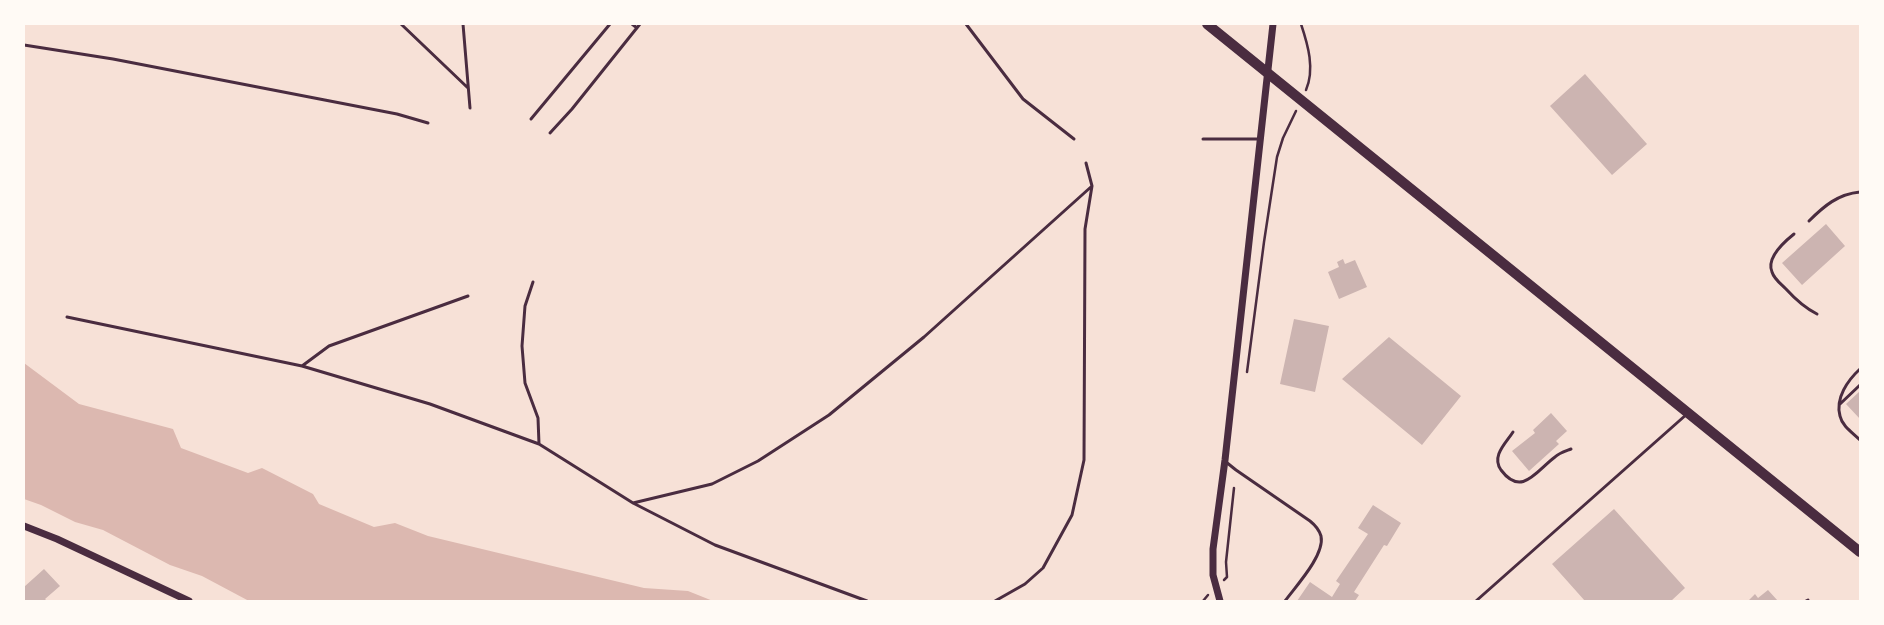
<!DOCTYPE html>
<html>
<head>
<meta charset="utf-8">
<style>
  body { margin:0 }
  #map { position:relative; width:1884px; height:625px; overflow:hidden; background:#f7e1d7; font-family:Inter,sans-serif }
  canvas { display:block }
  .frame { position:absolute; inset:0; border:25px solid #fffaf5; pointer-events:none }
</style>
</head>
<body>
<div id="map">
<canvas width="1884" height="625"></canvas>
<div class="frame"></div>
</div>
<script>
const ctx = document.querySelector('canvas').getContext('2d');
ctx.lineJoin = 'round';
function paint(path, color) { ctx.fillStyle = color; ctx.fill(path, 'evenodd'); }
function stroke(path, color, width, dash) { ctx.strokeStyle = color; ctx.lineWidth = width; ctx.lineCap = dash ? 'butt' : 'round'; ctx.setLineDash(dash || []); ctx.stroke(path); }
paint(new Path2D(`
  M 24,363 L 79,404 L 173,429 L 181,448 L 248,473 L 262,468 L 313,494 L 319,504 L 374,527 L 395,523 L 428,536 L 644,588 L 688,591 L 713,601 L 249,601 L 202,576 L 170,565 L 103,530 L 75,522 L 41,505 L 24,499 Z`), '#dcb8b0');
paint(new Path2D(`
  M 1585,74 L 1647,144 L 1612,175 L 1550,106 Z
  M 1826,224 L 1845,246 L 1802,285 L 1782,263 Z
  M 1343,259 L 1345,264 L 1355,260 L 1367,287 L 1339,299 L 1328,272 L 1339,267 L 1337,262 Z
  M 1294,319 L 1329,326 L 1315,392 L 1280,384 Z
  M 1389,337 L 1461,396 L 1422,445 L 1342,379 Z
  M 1860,391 L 1860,419 L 1846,404 Z
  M 1551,413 L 1567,431 L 1556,441 L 1559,444 L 1529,471 L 1512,451 L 1535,433 L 1533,430 Z
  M 1373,505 L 1401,523 L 1387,546 L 1384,545 L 1354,592 L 1359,595 L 1355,601 L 1297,601 L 1310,582 L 1332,597 L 1340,584 L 1336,581 L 1368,534 L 1358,528 Z
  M 1614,509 L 1685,588 L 1671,601 L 1585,601 L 1552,564 Z
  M 44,569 L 60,586 L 45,599 L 47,601 L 24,601 L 24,587 Z
  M 1768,590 L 1778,601 L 1748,601 L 1755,594 L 1758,598 Z`), '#ccb4b1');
stroke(new Path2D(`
  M 1301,24 C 1308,45 1315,69 1306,90
  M 1247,372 L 1264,242 L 1277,157 L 1283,138 L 1296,111
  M 1224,580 L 1227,577 L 1226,562 L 1234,488
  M 1203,601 L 1208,595`), '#4a2c40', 2.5);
stroke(new Path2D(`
  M 401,24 L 468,88
  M 463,24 L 470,108
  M 632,24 L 637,28
  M 966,24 L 1023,99 L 1074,139
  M 24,45 L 113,59 L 397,114 L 428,123
  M 531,119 L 610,24
  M 550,133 L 572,109 L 640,24
  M 1203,139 L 1260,139
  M 1809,221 C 1824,206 1838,194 1860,192
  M 1794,234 C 1784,242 1766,258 1772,272 C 1774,279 1781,284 1786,289 C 1796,300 1805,308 1817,314
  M 533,282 L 525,306 L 522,346 L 525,383 L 538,418 L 539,444
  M 67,317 L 302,366 L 430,404 L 539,444 L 633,503 L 715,545 L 867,601
  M 302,366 L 329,346 L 468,296
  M 1860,369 C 1848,380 1835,398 1840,416 C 1842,426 1853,433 1860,440
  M 1840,404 L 1860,385
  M 1513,432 C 1506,443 1491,456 1501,470 C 1522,498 1537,470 1555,457 C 1559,453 1566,451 1571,449
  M 1226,462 L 1236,470 L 1310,521 C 1315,525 1319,529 1321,536 C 1325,555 1296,586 1285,601
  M 633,503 L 712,484 L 758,461 L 829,415 L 924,337 L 1092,186
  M 995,601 L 1025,584 L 1043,568 L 1072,515 L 1084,460 L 1085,229 L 1092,186 L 1086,163
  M 1476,601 L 1687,414
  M 1806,601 L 1808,600`), '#4a2c40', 3);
stroke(new Path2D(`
  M 24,526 L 57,539 L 189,601
  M 1220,601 L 1213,575 L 1213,549 L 1225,460 L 1273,24`), '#4a2c40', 7);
stroke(new Path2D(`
  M 1207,24 L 1860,552`), '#4a2c40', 10);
</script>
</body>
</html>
